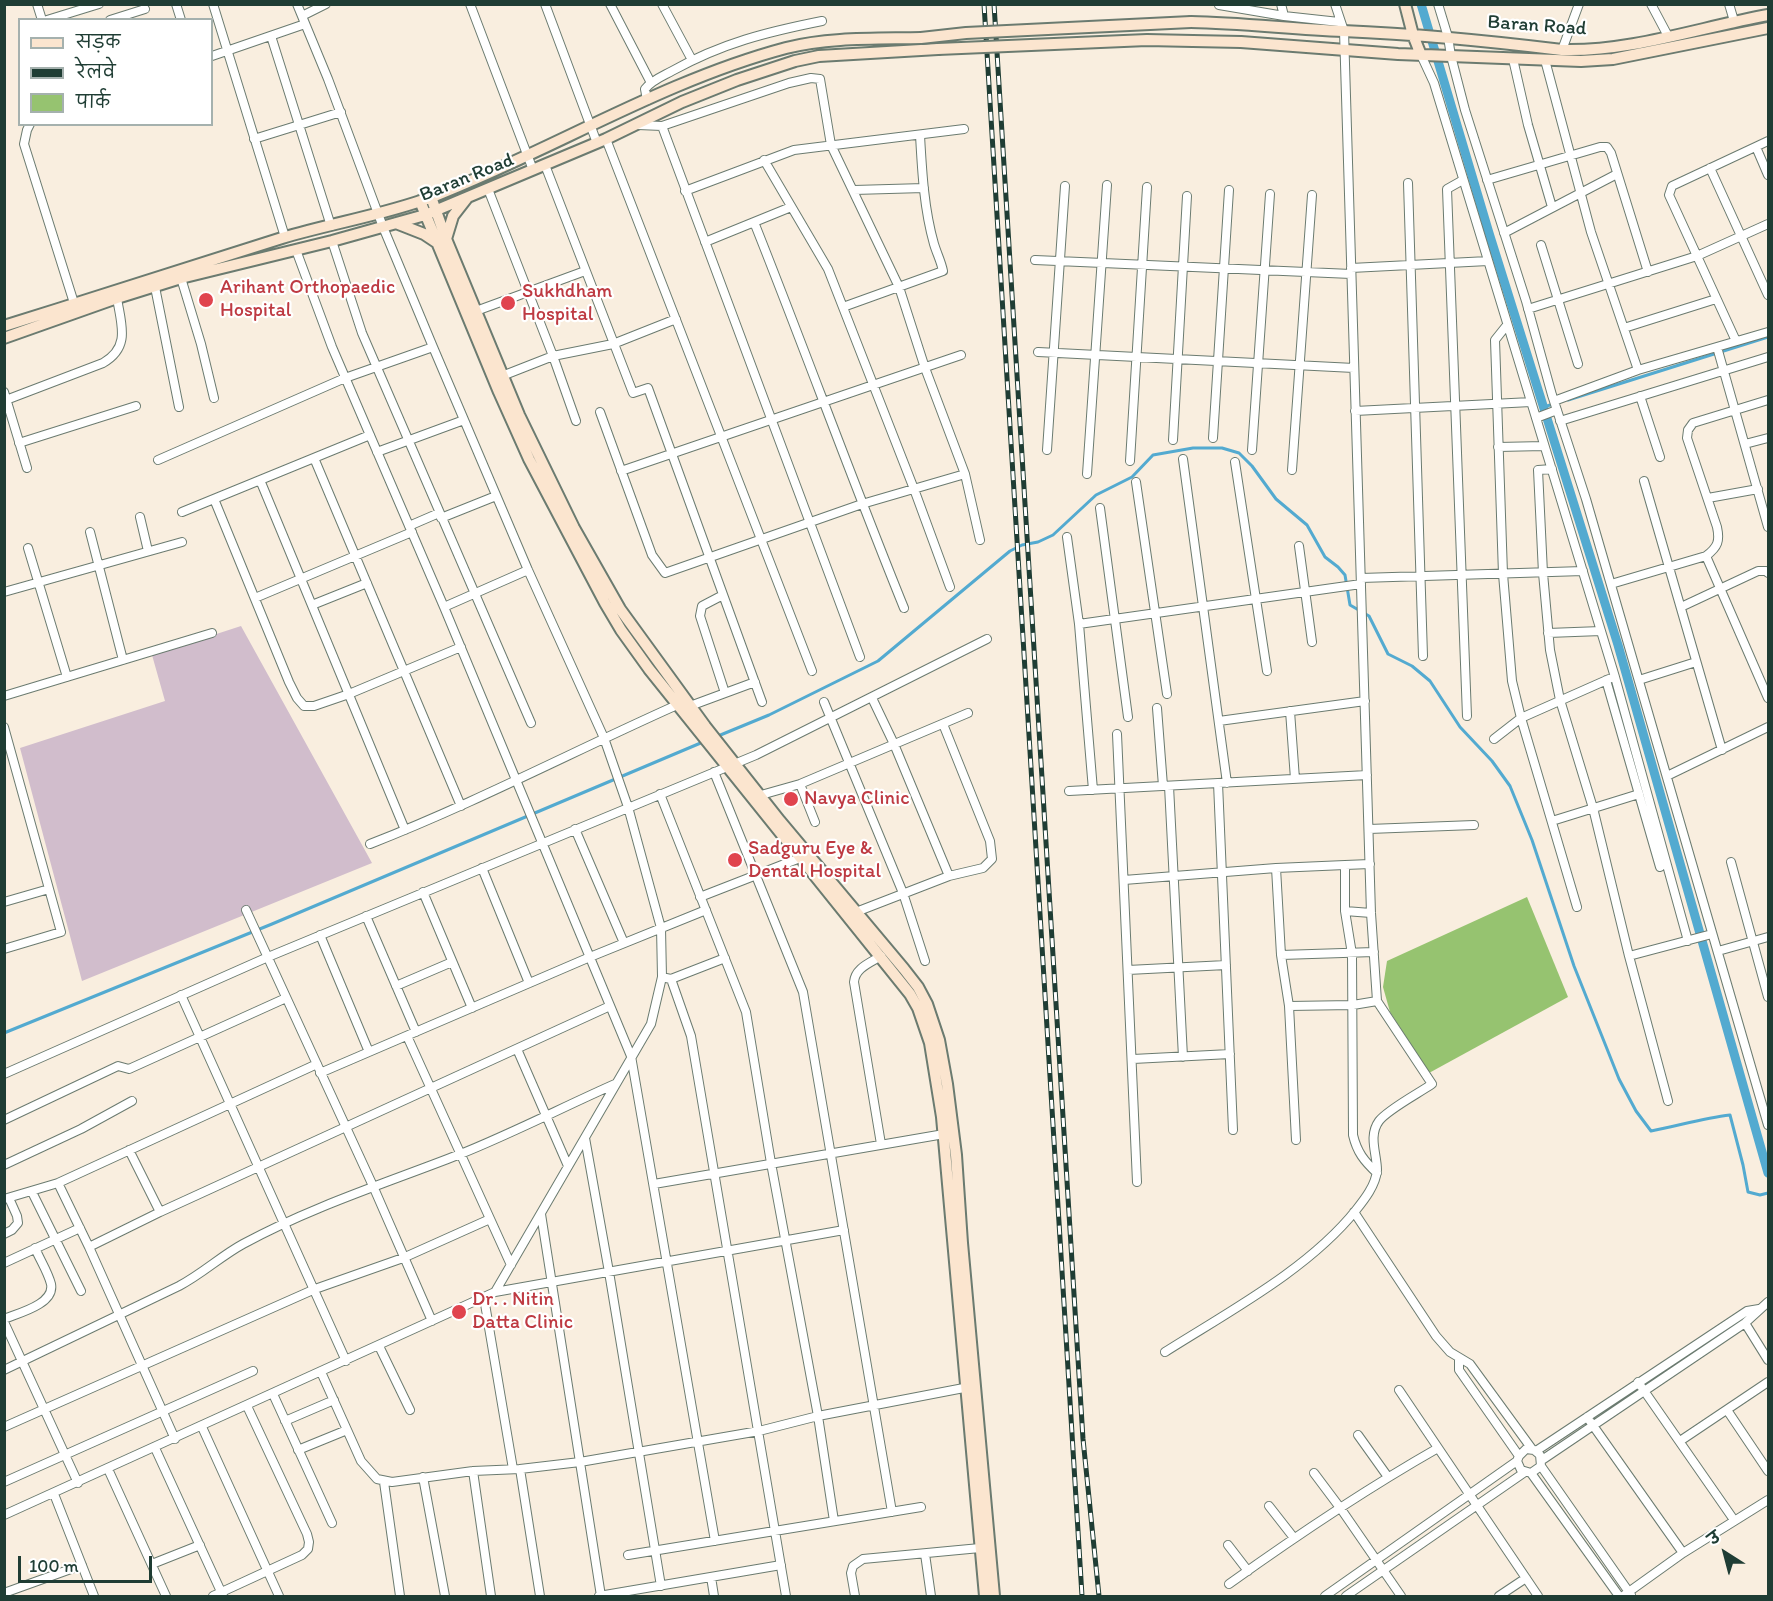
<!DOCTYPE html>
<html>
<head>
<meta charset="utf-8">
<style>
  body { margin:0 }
  #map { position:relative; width:1773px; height:1601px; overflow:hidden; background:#f9eedf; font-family:Itim,"Playpen Sans Deva",sans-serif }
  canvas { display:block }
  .frame { position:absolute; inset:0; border:6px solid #1f3d34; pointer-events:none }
  .legend { position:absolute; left:18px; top:18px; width:195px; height:108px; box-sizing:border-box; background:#fff; border:2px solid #a5b1ae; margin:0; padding:8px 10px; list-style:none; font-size:18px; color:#1f3d34 }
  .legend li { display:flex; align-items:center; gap:12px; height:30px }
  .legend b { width:30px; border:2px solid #a5b1ae }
  .north { position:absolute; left:1695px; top:1523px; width:60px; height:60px; -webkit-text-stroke:4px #fff; paint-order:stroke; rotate:324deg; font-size:16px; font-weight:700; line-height:24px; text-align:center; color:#1f3d34 }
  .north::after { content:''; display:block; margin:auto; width:21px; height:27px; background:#1f3d34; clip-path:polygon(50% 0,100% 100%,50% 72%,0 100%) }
  .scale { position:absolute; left:18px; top:1556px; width:134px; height:27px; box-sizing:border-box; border:3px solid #1f3d34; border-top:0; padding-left:8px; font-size:18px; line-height:21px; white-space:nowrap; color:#1f3d34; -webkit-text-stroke:4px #fff; paint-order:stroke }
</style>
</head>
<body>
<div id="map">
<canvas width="1773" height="1601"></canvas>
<div class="frame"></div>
<ul class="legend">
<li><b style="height:8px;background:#fbe5cf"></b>सड़क</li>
<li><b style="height:8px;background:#1f3d34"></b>रेलवे</li>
<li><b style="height:16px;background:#96c370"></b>पार्क</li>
</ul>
<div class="north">उ</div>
<div class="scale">100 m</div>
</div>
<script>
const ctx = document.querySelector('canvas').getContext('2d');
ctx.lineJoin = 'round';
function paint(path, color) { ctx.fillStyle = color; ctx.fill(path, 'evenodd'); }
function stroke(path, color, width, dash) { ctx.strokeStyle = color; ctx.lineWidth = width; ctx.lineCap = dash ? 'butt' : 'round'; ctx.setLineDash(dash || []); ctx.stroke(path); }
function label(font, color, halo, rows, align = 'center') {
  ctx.font = font + ' Itim,sans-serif'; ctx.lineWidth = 4.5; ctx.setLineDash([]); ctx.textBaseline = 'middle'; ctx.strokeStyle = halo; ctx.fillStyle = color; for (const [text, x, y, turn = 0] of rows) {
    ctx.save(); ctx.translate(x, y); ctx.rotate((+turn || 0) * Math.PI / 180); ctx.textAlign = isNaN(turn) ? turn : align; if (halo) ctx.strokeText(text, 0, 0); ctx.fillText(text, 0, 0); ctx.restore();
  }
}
paint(new Path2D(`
  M 241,626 L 372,863 L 82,981 L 20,748 L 165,701 L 152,655 Z`), '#d1bdcc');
paint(new Path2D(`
  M 1527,897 L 1568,997 L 1429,1073 L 1390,1012 L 1383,987 L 1387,961 Z`), '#96c370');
stroke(new Path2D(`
  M 1568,400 L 1768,337
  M 1544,407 L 1553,404
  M 718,736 L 769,715 L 878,661 L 1010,551 L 1022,545 L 1038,542 L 1053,535 L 1096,495 L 1132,477 L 1153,455 L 1193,448 L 1222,448 L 1239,453 L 1252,466 L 1276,499 L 1307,525 L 1325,557 L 1338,567 L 1345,575 L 1350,605 L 1369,616 L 1388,654 L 1412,666 L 1430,681 L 1460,727 L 1492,761 L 1510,786 L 1532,840 L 1574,966 L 1619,1079 L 1636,1111 L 1651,1131 C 1678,1126 1703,1118 1730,1115 L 1743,1165 L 1748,1192 L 1760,1195 L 1768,1193
  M 4,1033 L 272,924 L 703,742`), '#53aad0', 3);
stroke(new Path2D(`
  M 1421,4 L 1489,233 L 1618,645 L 1768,1173`), '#53aad0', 9);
const street = new Path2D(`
  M 37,4 L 42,20
  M 176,4 L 181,20
  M 213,4 L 285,237
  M 297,4 L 328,79 L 383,227 L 433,347 L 528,570 L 604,738 L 628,807 L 661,928 L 662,977 L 651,1024 L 495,1292
  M 470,4 L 533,170
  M 545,4 L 597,143
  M 610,4 L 651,83
  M 662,4 L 692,60
  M 1281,4 L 1284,16
  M 1438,4 L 1448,37 L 1451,56 L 1465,110 L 1526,301 L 1552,395 L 1586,499 L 1768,1125
  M 1651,4 L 1668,36
  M 1729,4 L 1734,21
  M 1219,5 L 1284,16 L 1339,22
  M 302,16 L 326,4
  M 47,20 L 99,4
  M 110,20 L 145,9
  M 271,36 L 331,226
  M 1562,50 L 1579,4
  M 1421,55 L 1434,83 L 1615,677 L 1688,941
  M 212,56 L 305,24
  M 1513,59 L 1528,125 L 1552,207
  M 1545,60 L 1591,232 L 1638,370
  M 647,100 L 645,89 C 652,80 663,76 672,71 C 722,43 767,32 822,21
  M 30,124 L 27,130 L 24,144 L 74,303
  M 638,125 L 662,126 L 789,83 L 811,78 L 820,79 L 831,145 L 899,287 L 925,368 L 965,474 L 980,540
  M 662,126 L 860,657
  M 254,139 L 341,112
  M 606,139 L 812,671
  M 1756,147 L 1768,175
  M 764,160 L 828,269 L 914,489 L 950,587
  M 545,165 L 633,393 L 648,388 L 762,702
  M 1710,168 L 1768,295
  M 1463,180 L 1447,189 L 1467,716
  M 1487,180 L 1600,147 L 1607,147 L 1611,153 L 1648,272
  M 1408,183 L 1423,656
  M 488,189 L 553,356 L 576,421
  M 854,190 L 924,188
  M 685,191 L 794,150 L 964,129
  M 754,222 C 805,350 852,480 904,608
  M 1504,233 L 1617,174
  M 332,241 L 362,333 L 531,723
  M 705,242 L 791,207
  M 1541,245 L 1578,364
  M 296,250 L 332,347 L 444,607 L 631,1056 L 715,1541
  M 1035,260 L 1351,274
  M 1351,268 L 1488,261
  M 181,278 L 201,344 L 214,398
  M 154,282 L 179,407
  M 843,307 L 943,271 C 941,261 937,254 934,244 C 924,209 922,171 920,135
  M 1528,309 L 1697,256 L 1768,224
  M 476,311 L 585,271
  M 1507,325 L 1495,340 L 1503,574 L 1512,681 L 1521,718 L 1577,907
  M 1624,328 L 1716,299
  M 1736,341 L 1669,195 L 1672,186 L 1768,141
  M 1717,347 L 1768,527
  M 1038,352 L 1354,368
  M 502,376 L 553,356 L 613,344 L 676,319
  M 4,392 L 27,468
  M 1640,396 L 1660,457
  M 6,400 L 103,363 C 131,347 121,324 117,298
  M 1554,401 L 1638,370 L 1768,332
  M 1355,411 L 1531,402
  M 600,412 L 652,555 L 665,573 L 862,504 L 965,474
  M 1536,418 L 1557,410
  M 1560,421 L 1768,357
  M 1213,438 L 1229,190
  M 1173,440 L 1187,196
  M 19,443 L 136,406
  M 1745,444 L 1768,438
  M 1498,447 L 1544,446
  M 1047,450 L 1065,186
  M 1252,450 L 1270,194
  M 377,452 L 464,420
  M 314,458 L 461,806
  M 1183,459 L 1227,783
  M 158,460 L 345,378 L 433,347
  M 1130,461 L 1147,187
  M 1235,462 L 1267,671
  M 1552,469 L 1538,470 L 1543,573 L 1550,650 L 1560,700 L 1593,808 L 1629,956 L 1668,1101
  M 1292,470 L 1312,195
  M 621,471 L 961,355
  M 1087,474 L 1107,185
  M 260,480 L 405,830
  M 1644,481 L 1722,750
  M 1136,482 L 1167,694
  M 1708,498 L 1758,489
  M 214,499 L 289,682 L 297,698 L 304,706 L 314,706 L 349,694 L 461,647
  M 1100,508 L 1128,717
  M 182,512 L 370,435
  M 140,517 L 148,551
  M 441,518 L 496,496
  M 409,526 L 439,513
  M 90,532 L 123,660
  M 1067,537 L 1079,624 L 1093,790
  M 1299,546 L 1312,642
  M 28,548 L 67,677
  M 1706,556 L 1768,698
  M 1361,578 L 1583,571
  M 1611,584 L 1706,556 C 1718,547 1720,541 1717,527 L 1687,438 L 1688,430 L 1693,423 L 1768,400
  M 4,592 L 182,542
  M 723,595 L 702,606 L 700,616 L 725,693
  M 255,598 L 412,532
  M 312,605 L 367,583
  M 444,607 L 528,570
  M 1681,607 L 1758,571 L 1766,571 L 1768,573
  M 1079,624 L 1361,584
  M 1548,633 L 1601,631
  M 1606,680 L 1660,867
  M 1639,680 L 1696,662
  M 4,696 L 212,633
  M 872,698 L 894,744 L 949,876
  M 824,702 L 903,893 L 925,961
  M 690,706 L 755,682
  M 1157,708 L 1163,786
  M 1290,711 L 1295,779
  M 1219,721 L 1365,701
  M 4,727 L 61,932 L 4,949
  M 1117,734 L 1137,1182
  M 1494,739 L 1521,718 L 1609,679
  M 714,772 L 803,992 L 892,1512
  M 1667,776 L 1768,727
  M 1218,783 L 1233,1130
  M 800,784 L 815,822
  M 1169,786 L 1183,1057
  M 1069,791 L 1367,775
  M 660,794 L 746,1012 L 771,1163 L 818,1416 L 834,1521
  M 761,795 L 800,784 L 968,713
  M 1552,821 L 1639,794
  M 575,829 L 624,943
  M 1369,829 L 1474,825
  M 370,844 C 475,803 574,751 677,705
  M 1731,862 L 1768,997
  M 1345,865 L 1370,864
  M 482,868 L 529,983
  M 1124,880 L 1276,868
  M 423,892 L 472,1008
  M 700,897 L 800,858
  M 4,902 L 49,889
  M 246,910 L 373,1186 L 432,1321
  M 1345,911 L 1352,954 L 1353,1135 C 1357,1152 1364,1161 1377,1173
  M 856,912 L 949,876 L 983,868 L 992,859 L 990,841 L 943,724
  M 366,916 L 416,1032
  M 320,935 L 369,1052
  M 1718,951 L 1768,937
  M 1281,955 L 1374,952
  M 1629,956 L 1712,934
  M 1128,970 L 1226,965
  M 666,978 L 671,979 L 725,958
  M 671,979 L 691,1036 L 786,1596
  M 396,986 L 452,962
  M 181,995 L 346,1361
  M 1289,1006 L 1353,1005 L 1377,1001
  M 407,1036 L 511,1265
  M 517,1049 L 568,1166
  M 1133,1059 L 1230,1054
  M 320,1073 L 590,957 L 706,910
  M 4,1074 L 268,957 L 756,755 L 987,639
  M 4,1120 L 118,1066 L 129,1069 L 286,998
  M 585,1138 L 609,1272 L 661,1586
  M 1296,1140 L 1289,1006 L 1281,955 L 1276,868 L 1345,865 L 1345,911 L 1371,913
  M 881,1144 L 854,982 C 855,968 870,963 881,956
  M 129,1150 L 160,1212
  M 4,1165 L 81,1129 L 132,1101
  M 58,1183 L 89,1247 L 175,1439
  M 654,1184 L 944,1134
  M 32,1192 L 81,1291
  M 4,1199 L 58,1183 L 317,1064
  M 1354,1212 L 1436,1336 L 1450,1352 L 1470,1364 L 1532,1449
  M 541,1214 L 601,1596
  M 4,1234 L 12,1230 L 18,1223 L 17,1216 L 9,1198
  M 89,1247 L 160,1212 L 610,1006
  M 4,1263 L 80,1228
  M 484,1298 L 513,1469
  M 4,1319 C 19,1313 55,1304 51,1284 C 48,1272 40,1260 35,1248
  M 4,1322 L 78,1483
  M 1745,1323 L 1768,1360
  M 379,1346 L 410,1410
  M 1165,1352 C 1228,1312 1309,1269 1356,1210 C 1364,1200 1376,1185 1377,1170 C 1377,1154 1368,1136 1379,1121 C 1387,1110 1419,1093 1432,1084 L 1377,1001 L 1371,913 L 1344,31 L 1335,4
  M 1459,1359 L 1459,1370 L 1519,1456 L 1517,1461 L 1521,1470 L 1531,1473 L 1541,1466 L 1540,1455 L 1534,1450 L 1526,1449 L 1519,1456
  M 4,1370 L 179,1286 C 202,1274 221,1256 243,1244 C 311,1207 386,1183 458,1155 C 511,1134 563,1107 615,1084
  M 321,1372 L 361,1461 L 377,1479 L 392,1482 L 473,1471 L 520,1469 L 580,1462 L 759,1431 L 818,1416 L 969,1387
  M 1638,1382 L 1734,1520
  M 1399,1390 L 1538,1596
  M 273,1394 L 332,1523
  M 1727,1410 L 1768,1471
  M 1587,1417 L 1683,1553
  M 285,1421 L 334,1400
  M 4,1427 L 315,1289 L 403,1258 L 490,1219
  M 202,1427 L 279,1596
  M 1358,1435 L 1388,1477
  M 1680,1441 L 1768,1382
  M 155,1448 L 223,1596
  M 298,1450 L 347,1430
  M 1536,1451 L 1747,1311 L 1759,1309
  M 1542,1460 L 1745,1323 L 1768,1302
  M 1541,1466 L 1631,1595
  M 108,1469 L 166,1596
  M 520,1469 L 540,1596
  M 473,1471 L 491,1596
  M 1314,1473 L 1341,1509 L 1401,1596
  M 1531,1473 L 1619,1596
  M 423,1477 L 445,1596
  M 4,1482 L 253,1371
  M 384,1482 L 400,1596
  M 54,1494 L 94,1596
  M 1269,1506 L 1294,1538
  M 4,1515 L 495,1292 L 844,1230
  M 1228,1545 L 1248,1571
  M 925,1554 L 931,1596
  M 628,1555 L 921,1507
  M 152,1564 L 200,1545
  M 711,1577 L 714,1596
  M 1229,1584 C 1296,1536 1366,1489 1438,1448
  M 4,1593 L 82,1565
  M 213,1596 L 302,1555 L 308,1549 L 309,1542 L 307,1534 L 247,1406
  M 599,1596 L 781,1565
  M 855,1596 L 851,1573 L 853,1566 L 863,1559 L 980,1548
  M 1325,1596 L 1517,1461
  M 1346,1596 L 1525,1472
  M 1499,1596 L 1526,1578
  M 1623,1596 L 1683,1553 L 1768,1500`);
const secondary = new Path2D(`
  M 1405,4 L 1413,35 L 1421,55
  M 1191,22 C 1242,23 1292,29 1343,31 C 1416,34 1489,41 1562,50 C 1631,52 1701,27 1768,15
  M 1193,41 L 1241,42 L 1398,54 L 1581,61 L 1613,59 L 1768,28
  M 431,197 L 446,239 L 519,415 L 574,528 L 620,609 L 705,726 L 780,821 L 904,969 L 918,987 L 927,1004 L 939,1040 L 947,1084 L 956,1155 L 962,1243 L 994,1596
  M 420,201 L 499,392 L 529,459 L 605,603 L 621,630 L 649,669 L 910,994 L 918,1008 L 930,1043 L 942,1117 L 985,1596
  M 396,223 L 424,234 L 436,242
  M 446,239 L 453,216 L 467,198
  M 4,326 C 97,297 190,267 282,238 C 332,223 384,215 432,197 C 551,151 662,81 786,48 C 829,37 877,39 921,38
  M 4,338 L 117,298 L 181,278 L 332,241 L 425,215 L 606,139 L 682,102 L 737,80 L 795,61 L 819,56 L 938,49`);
stroke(street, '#6b7b70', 10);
stroke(secondary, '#6b7b70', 14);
stroke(street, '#fff', 8);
stroke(secondary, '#fbe5cf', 10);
const rail = new Path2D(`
  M 984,4 L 1082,1596
  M 994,4 L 1083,1439 L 1099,1596`);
stroke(rail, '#1f3d34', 5);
stroke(rail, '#fff', 3, [9]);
const secondaryBridge = new Path2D(`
  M 921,38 L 966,33 L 1191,22
  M 938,49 L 1147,40 L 1193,41`);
stroke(secondaryBridge, '#6b7b70', 14, []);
stroke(secondaryBridge, '#fbe5cf', 10);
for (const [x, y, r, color] of [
  [206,300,8,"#e0444e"],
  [508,303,8,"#e0444e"],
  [791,799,8,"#e0444e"],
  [735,860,8,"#e0444e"],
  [459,1312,8,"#e0444e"]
]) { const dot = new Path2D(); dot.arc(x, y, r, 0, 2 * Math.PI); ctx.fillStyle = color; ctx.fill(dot); stroke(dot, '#fff', 2); }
label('20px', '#1f3d34', '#fff', [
  ["Baran Road",1537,26,4],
  ["Baran Road",467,178,-22]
]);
label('20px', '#be3a42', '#fff', [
  ["Arihant Orthopaedic",220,288],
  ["Hospital",220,311],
  ["Sukhdham",522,292],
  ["Hospital",522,315],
  ["Navya Clinic",804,799],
  ["Sadguru Eye &",748,849],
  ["Dental Hospital",748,872],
  ["Dr. . Nitin",472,1300],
  ["Datta Clinic",472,1323]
], 'left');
</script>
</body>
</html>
